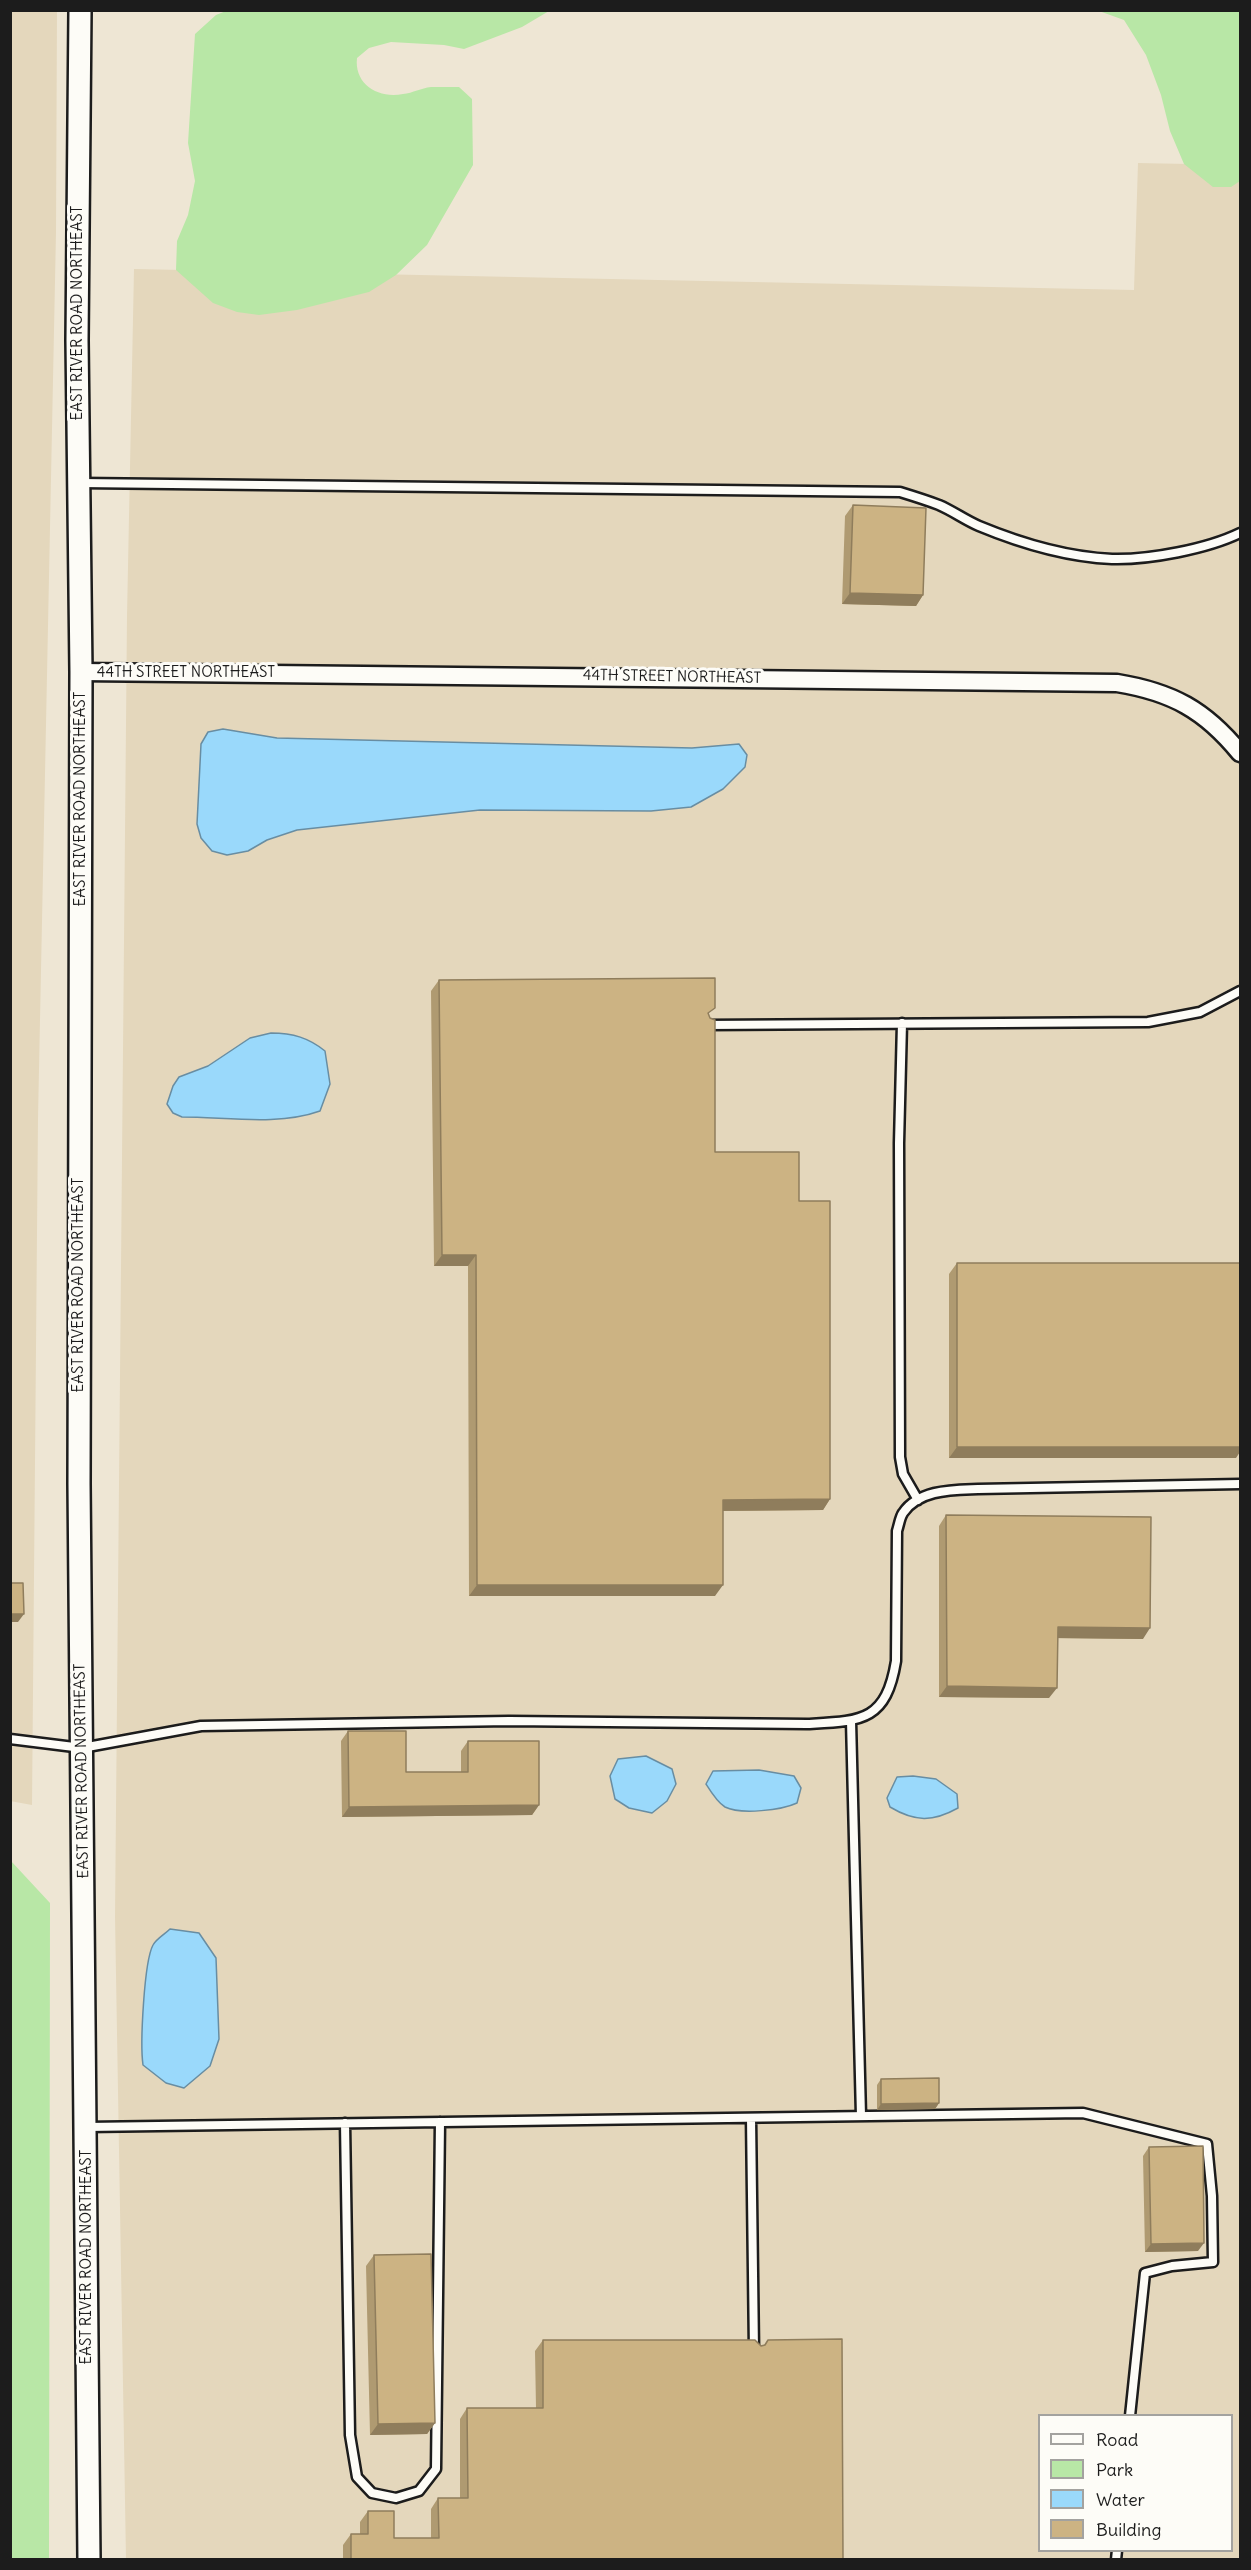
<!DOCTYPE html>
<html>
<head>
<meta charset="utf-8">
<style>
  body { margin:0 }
  #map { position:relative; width:1251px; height:2570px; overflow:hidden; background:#eee6d4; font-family:Delius,sans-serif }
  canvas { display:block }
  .frame { position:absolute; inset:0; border:12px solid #1c1c1c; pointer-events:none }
  .legend { position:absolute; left:1038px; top:2414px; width:195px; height:138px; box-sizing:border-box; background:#fdfcf7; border:2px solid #a3a29f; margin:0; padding:8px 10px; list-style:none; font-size:18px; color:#1c1c1c }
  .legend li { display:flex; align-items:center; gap:12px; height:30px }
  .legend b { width:30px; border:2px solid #a3a29f }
</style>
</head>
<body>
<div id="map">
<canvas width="1251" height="2570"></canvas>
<div class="frame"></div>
<ul class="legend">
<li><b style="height:8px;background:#fdfcf7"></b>Road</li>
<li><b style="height:16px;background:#b8e7a6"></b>Park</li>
<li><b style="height:16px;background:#9ad9fb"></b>Water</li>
<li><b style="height:16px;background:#ccb383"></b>Building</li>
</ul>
</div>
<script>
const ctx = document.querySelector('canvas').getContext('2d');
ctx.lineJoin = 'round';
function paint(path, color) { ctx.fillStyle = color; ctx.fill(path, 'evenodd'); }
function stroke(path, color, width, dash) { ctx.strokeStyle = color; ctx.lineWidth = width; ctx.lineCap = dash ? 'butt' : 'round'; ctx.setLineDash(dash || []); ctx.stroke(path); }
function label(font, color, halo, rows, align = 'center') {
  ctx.font = font + ' Delius,sans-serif'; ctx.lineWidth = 6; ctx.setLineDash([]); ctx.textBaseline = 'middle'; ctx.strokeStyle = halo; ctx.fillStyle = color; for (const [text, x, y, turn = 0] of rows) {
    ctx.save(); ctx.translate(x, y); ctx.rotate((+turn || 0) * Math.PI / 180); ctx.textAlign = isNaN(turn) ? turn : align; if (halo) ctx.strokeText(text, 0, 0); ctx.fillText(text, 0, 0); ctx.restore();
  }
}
paint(new Path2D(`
  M 10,11 L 57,11 L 56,232 L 38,1118 L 32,1805 L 10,1801 Z
  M 1138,163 L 1240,165 L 1240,2559 L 126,2559 L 115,1916 L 127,616 L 134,269 L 1134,290 ZM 1040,2416 L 1232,2416 L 1232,2550 L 1040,2550 Z`), '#e4d7bc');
paint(new Path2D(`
  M 226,11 L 226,10 L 549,11 L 522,27 L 464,49 L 444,45 L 391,42 L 369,48 L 357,58 C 354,84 378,99 403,94 C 413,93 421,88 431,87 C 440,87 450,87 459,87 L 472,99 L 473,165 L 427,245 L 396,275 L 369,292 L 297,310 L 259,315 L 237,312 L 213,303 L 176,270 L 177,241 L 188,215 L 195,181 L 188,143 L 195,34 L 216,15 Z
  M 1099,11 L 1240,11 L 1240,181 L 1231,187 L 1213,187 L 1184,164 L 1170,131 L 1161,95 L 1146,55 L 1124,20 Z
  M 11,1861 L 50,1903 L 49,2559 L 11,2559 Z`), '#b8e7a6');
const water = new Path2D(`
  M 223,729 L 277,738 L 692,748 L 739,744 L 747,755 L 745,767 L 723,789 L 691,807 L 651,811 L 480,810 L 297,830 L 267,840 L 248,851 L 227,855 L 212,851 L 201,838 L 197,824 L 201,744 L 208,732 Z
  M 271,1033 C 293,1033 309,1038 325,1051 L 330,1084 L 320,1111 C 278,1126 226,1117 182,1117 L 173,1113 L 167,1104 L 173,1086 L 179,1077 L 208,1066 L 250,1038 Z
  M 646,1756 L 672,1769 L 676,1784 L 667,1801 L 652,1813 L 629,1808 L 615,1799 L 610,1776 L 618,1759 Z
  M 759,1770 L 794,1776 L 801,1788 L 797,1803 C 782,1810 741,1815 725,1807 C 717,1802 711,1792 706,1784 L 713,1771 Z
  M 913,1776 L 936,1779 L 957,1794 L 958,1808 C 933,1822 915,1822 890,1807 L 887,1798 L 897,1777 Z
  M 170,1929 L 199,1933 L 216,1958 L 219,2039 L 210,2066 L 184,2088 L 166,2083 L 143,2065 C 140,2044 144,1962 153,1945 C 156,1939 165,1934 170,1929 Z`);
paint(water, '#9ad9fb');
stroke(water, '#688da2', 1.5);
const service = new Path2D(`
  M 80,483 L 900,492 C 913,496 926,500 939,505 C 953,511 965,520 979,526 C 1020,543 1067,557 1112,559 C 1149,560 1207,549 1240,533
  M 902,1023 L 899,1143 L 900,1457 L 903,1474 L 918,1500
  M 707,1025 L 1148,1022 L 1200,1012 L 1240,991
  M 851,1721 L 861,2116
  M 10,1739 L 82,1748 L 201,1726 L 509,1721 L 807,1724 C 861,1721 886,1722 896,1661 L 897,1531 C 899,1525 900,1517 903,1513 C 919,1489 954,1490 978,1489 L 1240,1484
  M 751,2118 L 754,2351
  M 345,2123 L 350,2435 L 357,2477 L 372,2493 L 396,2498 L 419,2491 L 436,2469 L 440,2122
  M 87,2127 L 1083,2113 L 1207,2144 L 1212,2196 L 1213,2262 L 1172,2266 L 1145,2273 L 1130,2416
  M 1116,2560 L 1117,2550`);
const minor = new Path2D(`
  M 81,672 L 1117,683 C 1172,692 1205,710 1240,753`);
const tertiary = new Path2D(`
  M 80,10 L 77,340 L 81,672 L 79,1483 L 89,2560`);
stroke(service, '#1c1c1c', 13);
stroke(minor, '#1c1c1c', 21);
stroke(tertiary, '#1c1c1c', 26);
stroke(service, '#fdfcf7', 8);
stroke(minor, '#fdfcf7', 16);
stroke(tertiary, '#fdfcf7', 21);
paint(new Path2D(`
  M 853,505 L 923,595 L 916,606 L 842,604 L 845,516 Z
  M 439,980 L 709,1016 L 715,1152 L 799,1201 L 830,1499 L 823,1510 L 723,1511 L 715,1596 L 469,1596 L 468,1266 L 434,1266 L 431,991 Z
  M 957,1263 L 1236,1458 L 949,1458 L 949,1274 Z
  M 946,1515 L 1143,1639 L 1057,1638 L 1049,1698 L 939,1697 L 939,1526 Z
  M 348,1731 L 406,1772 L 461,1772 L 461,1751 L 468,1741 L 539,1805 L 532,1815 L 342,1817 L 341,1741 Z
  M 881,2079 L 939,2103 L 935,2109 L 877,2110 L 877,2085 Z
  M 1149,2147 L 1198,2251 L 1145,2252 L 1143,2156 Z
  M 374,2255 L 435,2423 L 427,2434 L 370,2435 L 366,2266 Z
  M 543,2340 L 761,2346 L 764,2345 L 768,2340 L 843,2559 L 343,2559 L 343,2545 L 351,2534 L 360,2534 L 360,2522 L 368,2511 L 394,2538 L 431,2538 L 431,2509 L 438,2498 L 460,2498 L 460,2419 L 467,2408 L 536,2408 L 535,2351 Z`), '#af9a71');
paint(new Path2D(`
  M 850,593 L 923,595 L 916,606 L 842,604 Z
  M 442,1255 L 476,1255 L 468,1266 L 434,1266 Z
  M 957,1447 L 1240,1447 L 1240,1452 L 1236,1458 L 949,1458 Z
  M 830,1499 L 823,1510 L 715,1511 L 723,1500 Z
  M 477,1585 L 723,1585 L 715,1596 L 469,1596 Z
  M 10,1614 L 24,1614 L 18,1622 L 10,1622 Z
  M 1058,1627 L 1150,1628 L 1143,1639 L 1050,1638 Z
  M 947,1686 L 1057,1688 L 1049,1698 L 939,1697 Z
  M 539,1805 L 532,1815 L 342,1817 L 349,1807 Z
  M 939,2103 L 935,2109 L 877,2110 L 881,2104 Z
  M 1204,2243 L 1198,2251 L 1145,2252 L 1151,2244 Z
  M 435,2423 L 427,2434 L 370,2435 L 378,2424 Z`), '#8f7d5c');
const building = new Path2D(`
  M 853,505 L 926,508 L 923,595 L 850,593 Z
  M 715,978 L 715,1008 L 708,1013 L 710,1018 L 715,1020 L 715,1152 L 799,1152 L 799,1201 L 830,1201 L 830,1499 L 723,1500 L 723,1585 L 477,1585 L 476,1255 L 442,1255 L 439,980 Z
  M 957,1263 L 1240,1263 L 1240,1447 L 957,1447 Z
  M 946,1515 L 1151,1517 L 1150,1628 L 1058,1627 L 1057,1688 L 947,1686 Z
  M 10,1583 L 23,1583 L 24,1614 L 10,1614 Z
  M 348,1731 L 406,1731 L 406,1772 L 468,1772 L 468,1741 L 539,1741 L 539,1805 L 349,1807 Z
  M 939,2078 L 939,2103 L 881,2104 L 881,2079 Z
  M 1203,2146 L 1204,2243 L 1151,2244 L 1149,2147 Z
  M 431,2254 L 435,2423 L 378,2424 L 374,2255 Z
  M 842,2339 L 843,2559 L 351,2559 L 351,2534 L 368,2534 L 368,2511 L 394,2511 L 394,2538 L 439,2538 L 438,2498 L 468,2498 L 467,2408 L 543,2408 L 543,2340 L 755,2340 L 761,2346 L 765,2345 L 768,2340 Z`);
paint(building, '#ccb383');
stroke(building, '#8f7d5c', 1.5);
label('15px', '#1c1c1c', '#fdfcf7', [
  ["EAST RIVER ROAD NORTHEAST",78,313,-90],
  ["44TH STREET NORTHEAST",186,673],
  ["44TH STREET NORTHEAST",672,677,1],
  ["EAST RIVER ROAD NORTHEAST",81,799,-90],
  ["EAST RIVER ROAD NORTHEAST",79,1285,-90],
  ["EAST RIVER ROAD NORTHEAST",82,1771,-91],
  ["EAST RIVER ROAD NORTHEAST",87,2257,-90]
]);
</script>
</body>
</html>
